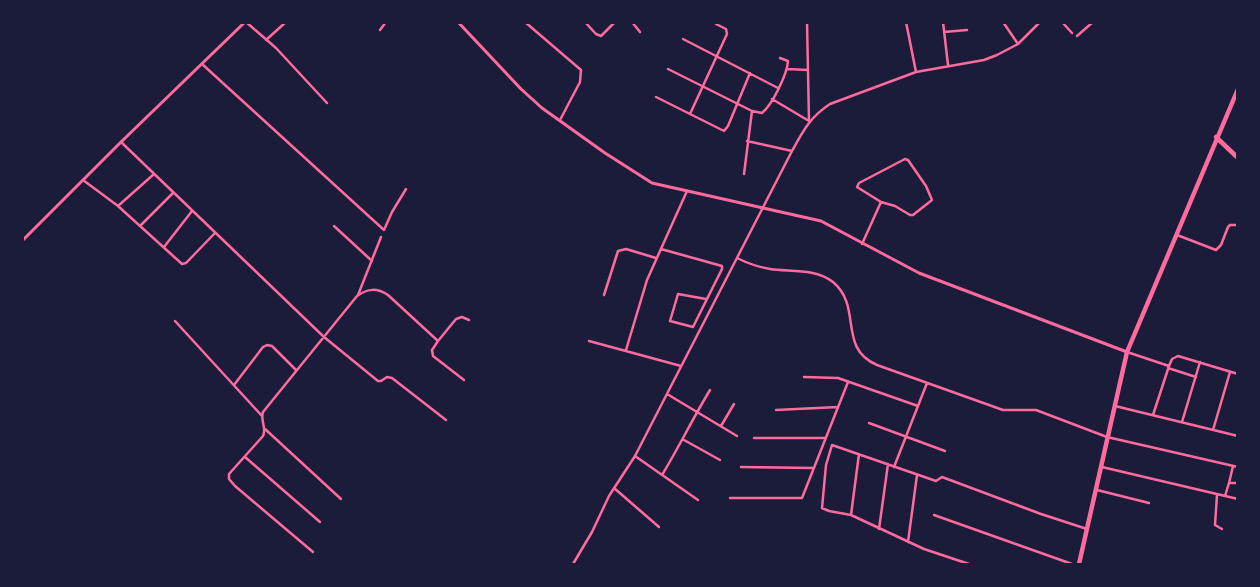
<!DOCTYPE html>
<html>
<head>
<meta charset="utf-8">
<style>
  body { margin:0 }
  #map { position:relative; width:1260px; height:587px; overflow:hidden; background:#1b1b3a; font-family:Ubuntu,sans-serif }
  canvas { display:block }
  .frame { position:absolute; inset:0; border:24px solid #1b1b3a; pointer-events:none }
</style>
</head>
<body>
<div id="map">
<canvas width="1260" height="587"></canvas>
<div class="frame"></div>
</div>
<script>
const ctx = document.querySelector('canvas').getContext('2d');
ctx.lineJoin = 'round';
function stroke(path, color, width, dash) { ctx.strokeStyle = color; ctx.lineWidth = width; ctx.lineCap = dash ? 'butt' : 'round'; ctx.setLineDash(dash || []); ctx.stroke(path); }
stroke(new Path2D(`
  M 246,22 L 276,48 L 327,103
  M 525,22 L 581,70 L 580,82 L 560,120
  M 585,22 L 596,34 L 601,36 L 615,22
  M 632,22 L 640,32
  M 807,22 L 809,121
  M 906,22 L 916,72
  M 943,22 L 948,65
  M 1003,22 L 1018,44
  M 1062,22 L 1072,33
  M 380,30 L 386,22
  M 944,32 L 967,30
  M 1077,36 L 1093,22
  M 683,39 L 778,88
  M 266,40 L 286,22
  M 202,64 L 384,230 L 392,212 L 406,189
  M 668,69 L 752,111 L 762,113 C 772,105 787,75 788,61 L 780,58
  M 787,69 L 808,70
  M 656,97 L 724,131 L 728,126 L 750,73
  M 772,99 L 809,121
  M 690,114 L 727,34 L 726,29 L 716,24
  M 747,141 L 792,151
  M 121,142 L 324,337 L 378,381 L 381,381 L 387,377 L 392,378 L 446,420
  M 905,159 L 908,160 L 926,186 L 932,200 L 913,215 L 910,215 L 895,206 L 881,202 L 857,187 L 859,183 Z
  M 744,174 L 752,111
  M 83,180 L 118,206 L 182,264 L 186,263 L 215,233
  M 118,206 L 154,174
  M 140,226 L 173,193
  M 334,226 L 372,261
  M 1177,235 L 1216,250 L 1221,245 L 1228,227 L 1230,225 L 1238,225
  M 862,244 L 881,202
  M 164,247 L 192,211
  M 661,249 L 722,266 L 722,269 L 693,327 L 670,321 L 678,294 L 706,299
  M 737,258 C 747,263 758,267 770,269 C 790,272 815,268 833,282 C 863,307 837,348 877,365 L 1003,410 L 1036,410 L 1107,437 L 1238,467
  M 358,295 L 381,237
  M 604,295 L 618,251 L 626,249 L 656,258
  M 175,321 L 262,416
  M 438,341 L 456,319 L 462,317 L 469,320
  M 589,341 L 681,366
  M 626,350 L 647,280 L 687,191
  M 1127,352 L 1169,366 L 1172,359 L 1178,356 L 1238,374
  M 1168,368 L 1196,377
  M 804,377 L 838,378 L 918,406
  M 234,385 L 263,347 L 267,345 L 272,346 L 296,370
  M 667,394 L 737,436
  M 1115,406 L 1238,436
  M 776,410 L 838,407
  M 1153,415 L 1169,366
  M 1182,422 L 1200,362
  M 869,423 L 945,451
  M 721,426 L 734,404
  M 265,429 L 341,499
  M 1213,430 L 1230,372
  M 754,438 L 825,438
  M 684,440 L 720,460
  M 859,454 L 851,515 L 924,549 L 969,564
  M 635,456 L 698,500
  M 245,457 L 320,522
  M 741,467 L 814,468
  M 894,467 L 927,383
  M 1102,467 L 1238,499
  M 662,475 C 679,447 693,418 710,390
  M 1229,483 L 1233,466
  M 614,488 L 659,527
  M 1097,490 L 1149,503
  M 1217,495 L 1215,525 L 1222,529
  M 1225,496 L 1229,483 L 1238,483
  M 730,498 L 802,498 L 848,382
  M 851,515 L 829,511 L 822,508 L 826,465 L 832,445 L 936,481 L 942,477 L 1041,514 L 1087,529
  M 934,515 L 1072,564
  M 879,529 L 888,464
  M 908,542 L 917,475
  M 313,552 L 235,486 L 229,479 L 229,474 L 263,436 C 267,428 260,421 263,412 L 357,296 C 368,288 377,288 388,295 L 438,341 L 432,350 L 433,356 L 464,380
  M 573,564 L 592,532 L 609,496 L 635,456 L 792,151 C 803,131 810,117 830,104 L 916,72 L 984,60 L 997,55 L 1018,44 L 1040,22`), '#ff6b9d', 2.5);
stroke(new Path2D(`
  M 458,22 L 521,89 L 542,108 L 605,153 L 652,183 L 821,221 L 919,273 L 1127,352
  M 22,241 L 121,142 L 245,22`), '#ff6b9d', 3);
stroke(new Path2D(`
  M 1216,137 L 1238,158
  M 1079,564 L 1127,352 L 1238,89`), '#ff6b9d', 4.5);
</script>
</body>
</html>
